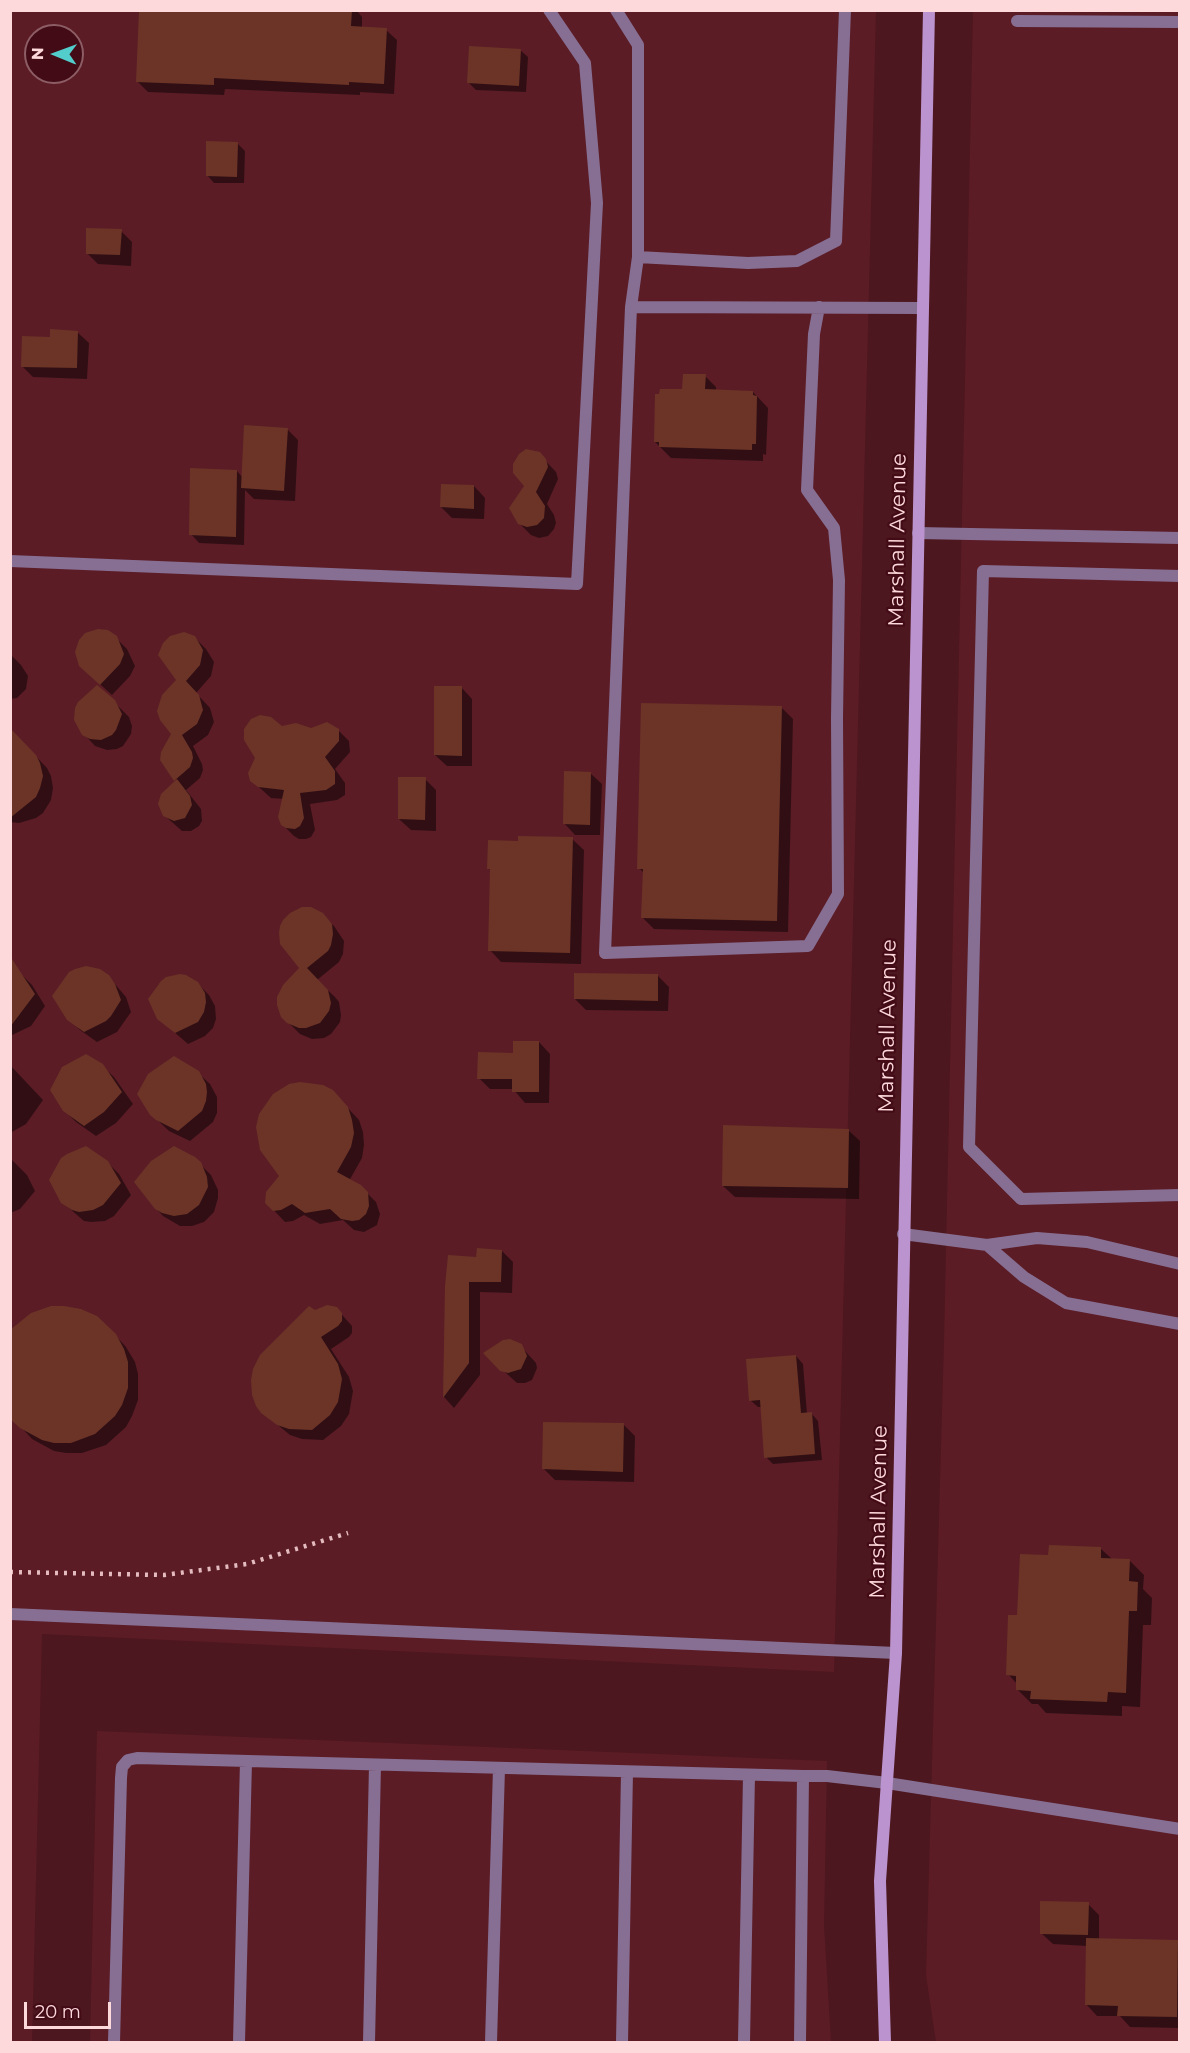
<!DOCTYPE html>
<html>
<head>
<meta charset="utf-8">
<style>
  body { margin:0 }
  #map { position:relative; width:1190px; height:2053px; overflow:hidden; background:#4d171f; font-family:Montserrat,sans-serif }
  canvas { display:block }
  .frame { position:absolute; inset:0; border:12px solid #fed9db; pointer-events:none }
  .north { position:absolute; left:24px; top:24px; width:60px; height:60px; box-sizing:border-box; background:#420b16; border:2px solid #8d5d65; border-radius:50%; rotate:271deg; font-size:16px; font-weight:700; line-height:24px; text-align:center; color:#fed9db }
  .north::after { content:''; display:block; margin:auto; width:21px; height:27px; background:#52cdcc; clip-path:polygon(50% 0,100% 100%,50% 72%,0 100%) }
  .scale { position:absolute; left:24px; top:2002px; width:87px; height:27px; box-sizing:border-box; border:3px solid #fed9db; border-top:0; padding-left:8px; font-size:18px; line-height:21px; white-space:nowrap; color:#fed9db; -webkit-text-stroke:4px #420b16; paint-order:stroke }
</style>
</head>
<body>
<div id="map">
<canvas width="1190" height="2053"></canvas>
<div class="frame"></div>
<div class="north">N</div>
<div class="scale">20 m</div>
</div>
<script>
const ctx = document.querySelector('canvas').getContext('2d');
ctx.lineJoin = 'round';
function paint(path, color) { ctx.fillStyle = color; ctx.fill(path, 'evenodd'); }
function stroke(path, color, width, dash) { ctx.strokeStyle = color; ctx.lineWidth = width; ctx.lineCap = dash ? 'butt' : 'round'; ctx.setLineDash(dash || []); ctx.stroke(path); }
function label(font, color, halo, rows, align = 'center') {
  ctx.font = font + ' Montserrat,sans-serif'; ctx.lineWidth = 4.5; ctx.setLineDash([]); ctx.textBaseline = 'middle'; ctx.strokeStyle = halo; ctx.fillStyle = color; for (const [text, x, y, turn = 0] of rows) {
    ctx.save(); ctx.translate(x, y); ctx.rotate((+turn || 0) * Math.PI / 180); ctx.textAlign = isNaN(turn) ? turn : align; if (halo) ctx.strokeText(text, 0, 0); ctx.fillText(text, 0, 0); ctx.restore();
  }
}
paint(new Path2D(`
  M 11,11 L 876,11 L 834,1672 L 42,1634 L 32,2042 L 11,2042 ZM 36,36 L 72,36 L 72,72 L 36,72 Z
  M 973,11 L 1179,11 L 1179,2042 L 936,2042 L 926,1975 L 944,1342 Z
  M 97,1731 L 827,1761 L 824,1925 L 831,2042 L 90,2042 Z`), '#5b1c26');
paint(new Path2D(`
  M 140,10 L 356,10 L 362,17 L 362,28 L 386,30 L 397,40 L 394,94 L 360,92 L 360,95 L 225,89 L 224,95 L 148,92 L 137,81 Z
  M 520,50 L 528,57 L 526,92 L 476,90 L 469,83 Z
  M 238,144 L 245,151 L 244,183 L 214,183 L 207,175 Z
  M 121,231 L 132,242 L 131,266 L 98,264 L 87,253 Z
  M 77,332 L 89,343 L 87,379 L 33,377 L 22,366 L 51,339 Z
  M 705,376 L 716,387 L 716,391 L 753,392 L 768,408 L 766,455 L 763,454 L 763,461 L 671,458 L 655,442 L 684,391 Z
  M 287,429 L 298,440 L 295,501 L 254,499 L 245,490 L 244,545 L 199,543 L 191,534 L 237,471 L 243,478 Z
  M 539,454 L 556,472 L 558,479 L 547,504 L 554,515 L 556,523 L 554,529 L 548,536 L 539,538 L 531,535 L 519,523 L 526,485 Z
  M 474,486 L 485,498 L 484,519 L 452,518 L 441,507 Z
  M 194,637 L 206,649 L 214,662 L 211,676 L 196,693 L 210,708 L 214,722 L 208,735 L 193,746 L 202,764 L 203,770 L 200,778 L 186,790 L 201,809 L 202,821 L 199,826 L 191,831 L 182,831 L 164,815 L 176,782 L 173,734 L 178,680 Z
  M 116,638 L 127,649 L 135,666 L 130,676 L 112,695 L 92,677 Z
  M 10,654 L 21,665 L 28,676 L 26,689 L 17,698 L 10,699 Z
  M 461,687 L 472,699 L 472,766 L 447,766 L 435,755 Z
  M 117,705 L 129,717 L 132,726 L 131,734 L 123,746 L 117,749 L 107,750 L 95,746 L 84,734 Z
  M 782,708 L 793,719 L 788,932 L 654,929 L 643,918 L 644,873 L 639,868 Z
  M 282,727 L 338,730 L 349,741 L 350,752 L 335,769 L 345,783 L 345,795 L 337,800 L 310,804 L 315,830 L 311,837 L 306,839 L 299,839 L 294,836 L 282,824 L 284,799 L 271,798 L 251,780 Z
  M 10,742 L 27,747 L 47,768 L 51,776 L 53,788 L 51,800 L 43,813 L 36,818 L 19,823 L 10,822 Z
  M 590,773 L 602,784 L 600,835 L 575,835 L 564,823 Z
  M 425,779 L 436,790 L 436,831 L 411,830 L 399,819 Z
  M 572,839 L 584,850 L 581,964 L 501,962 L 490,950 L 492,871 L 489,869 L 520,843 Z
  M 322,914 L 334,926 L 344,941 L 343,954 L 339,962 L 317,980 L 335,997 L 339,1002 L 341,1015 L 340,1022 L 331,1034 L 324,1038 L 312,1039 L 300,1034 L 288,1022 L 301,968 Z
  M 10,968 L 20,973 L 32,985 L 45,1006 L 31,1026 L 10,1036 Z
  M 108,976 L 126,997 L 131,1012 L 117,1032 L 97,1042 L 80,1030 L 69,1019 Z
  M 658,976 L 669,987 L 668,1011 L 586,1010 L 575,999 Z
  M 167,978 L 197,983 L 209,995 L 215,1006 L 216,1019 L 213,1028 L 205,1036 L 188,1044 L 158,1018 L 150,999 L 158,985 Z
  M 539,1042 L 550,1054 L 549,1103 L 525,1103 L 513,1089 L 490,1089 L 479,1078 L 514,1054 Z
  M 10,1065 L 43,1100 L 26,1124 L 10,1133 Z
  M 102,1066 L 114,1077 L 133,1104 L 116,1123 L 96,1136 L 76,1122 L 64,1110 Z
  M 198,1073 L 210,1084 L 217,1097 L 217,1113 L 213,1122 L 190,1141 L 169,1131 L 151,1114 Z
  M 344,1104 L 359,1120 L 363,1132 L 364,1145 L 362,1158 L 349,1181 L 364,1190 L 376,1202 L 380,1214 L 377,1225 L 364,1232 L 354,1230 L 343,1220 L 320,1224 L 304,1215 L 293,1221 L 285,1222 L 266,1202 Z
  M 848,1130 L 860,1141 L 859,1199 L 735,1197 L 723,1186 Z
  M 10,1158 L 27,1175 L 35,1191 L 20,1209 L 10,1213 Z
  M 194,1158 L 211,1175 L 218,1190 L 218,1198 L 214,1212 L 204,1222 L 192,1226 L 180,1226 L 163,1216 L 152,1204 Z
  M 107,1162 L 119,1174 L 131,1195 L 114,1216 L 105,1221 L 91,1222 L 84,1221 L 62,1202 Z
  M 502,1251 L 513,1262 L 512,1293 L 480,1292 L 480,1375 L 454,1408 L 444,1397 L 446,1286 L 478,1258 Z
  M 336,1308 L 352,1326 L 352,1333 L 349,1337 L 331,1349 L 349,1377 L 353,1391 L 349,1414 L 341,1426 L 323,1440 L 302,1439 L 290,1435 L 262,1412 L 315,1311 Z
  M 115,1335 L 126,1347 L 135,1362 L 138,1374 L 138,1400 L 132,1416 L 126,1427 L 106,1445 L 82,1453 L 66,1453 L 54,1451 L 32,1439 L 21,1427 Z
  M 517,1342 L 536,1363 L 537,1368 L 532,1380 L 525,1383 L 517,1383 L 496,1364 Z
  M 796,1356 L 803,1364 L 807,1414 L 811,1413 L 818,1421 L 822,1460 L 773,1464 L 766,1457 L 762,1407 L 758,1407 L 750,1400 Z
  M 624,1425 L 635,1436 L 634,1482 L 555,1480 L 544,1469 Z
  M 1100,1548 L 1112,1559 L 1129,1560 L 1144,1575 L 1143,1589 L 1152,1598 L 1151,1625 L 1143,1625 L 1140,1707 L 1122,1706 L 1122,1716 L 1046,1713 L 1038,1704 L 1032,1704 L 1017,1689 L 1017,1684 L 1008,1674 L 1019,1616 L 1050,1557 Z
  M 1088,1904 L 1099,1915 L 1099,1939 L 1178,1941 L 1180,1943 L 1180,2028 L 1130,2027 L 1120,2016 L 1097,2016 L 1086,2004 L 1087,1946 L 1053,1944 L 1041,1933 Z`), '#0007');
paint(new Path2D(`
  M 139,10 L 352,10 L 351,26 L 387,28 L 384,84 L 349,82 L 349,85 L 214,78 L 214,85 L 136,82 Z
  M 469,46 L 521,49 L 519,86 L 467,83 Z
  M 206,141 L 238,142 L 237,177 L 206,176 Z
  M 86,228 L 122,229 L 120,255 L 86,254 Z
  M 50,329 L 78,331 L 77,368 L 21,367 L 22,336 L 50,337 Z
  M 683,374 L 706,374 L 705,389 L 753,391 L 753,395 L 757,396 L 756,444 L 752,444 L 752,450 L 659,447 L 659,442 L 654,442 L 655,394 L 659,394 L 660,389 L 682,389 Z
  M 244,425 L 288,428 L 284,491 L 241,488 Z
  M 526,449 L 540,452 L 546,459 L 548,467 L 536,492 L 545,506 L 544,518 L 537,525 L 527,527 L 518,524 L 509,508 L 524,486 L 513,473 L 513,464 L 519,454 Z
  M 190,468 L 237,470 L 236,537 L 189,535 Z
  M 441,484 L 474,485 L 474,509 L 440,507 Z
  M 98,629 L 108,630 L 117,636 L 124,654 L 120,664 L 100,685 L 79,666 L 75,652 L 79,640 L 85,633 Z
  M 184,632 L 195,636 L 203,650 L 200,665 L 186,681 L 199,695 L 203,710 L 197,724 L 182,735 L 192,752 L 193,758 L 190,767 L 174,781 L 160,760 L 161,752 L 171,734 L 160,720 L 157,711 L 162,695 L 176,680 L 158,655 L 163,643 L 170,636 Z
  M 97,685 L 115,700 L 122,714 L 116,730 L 112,735 L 101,740 L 90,739 L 82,735 L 74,720 L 75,708 L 78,702 Z
  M 434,686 L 462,686 L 462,756 L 434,755 Z
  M 641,703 L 782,706 L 777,921 L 641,918 L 643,869 L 637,869 Z
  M 260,715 L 271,717 L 282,726 L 296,723 L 311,728 L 327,722 L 339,729 L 339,741 L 325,757 L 335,771 L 335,784 L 326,790 L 300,793 L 304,818 L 300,826 L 295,829 L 286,828 L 281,825 L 278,817 L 284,790 L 258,787 L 250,781 L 248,773 L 255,758 L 244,740 L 244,729 L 251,719 Z
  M 10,728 L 36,755 L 40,763 L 43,776 L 40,788 L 36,797 L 10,818 Z
  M 564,771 L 591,772 L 590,825 L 563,824 Z
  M 398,777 L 426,777 L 425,820 L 398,819 Z
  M 177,779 L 190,796 L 192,805 L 185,818 L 174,821 L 163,816 L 158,804 L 161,794 Z
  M 518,836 L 573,837 L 570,953 L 488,951 L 490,869 L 487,869 L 488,840 L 518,841 Z
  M 302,907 L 311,907 L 323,913 L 332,924 L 333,934 L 331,945 L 328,951 L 307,968 L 328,990 L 331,1003 L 329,1011 L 320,1023 L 306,1028 L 299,1028 L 287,1023 L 281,1017 L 277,1005 L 277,997 L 283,985 L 299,968 L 280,944 L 279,933 L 280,926 L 283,920 L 290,913 Z
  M 10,956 L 35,994 L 10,1027 Z
  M 86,966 L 100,969 L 109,975 L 115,984 L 121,1000 L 111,1016 L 106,1021 L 84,1032 L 67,1020 L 52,996 L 69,972 L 75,969 Z
  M 574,973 L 658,974 L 658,1001 L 574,999 Z
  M 180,974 L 186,975 L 198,982 L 205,993 L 206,1002 L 204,1012 L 198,1022 L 175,1033 L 157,1019 L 148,999 L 161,981 L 166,977 Z
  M 513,1041 L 539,1041 L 539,1092 L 512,1092 L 512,1079 L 477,1079 L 478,1052 L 513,1053 Z
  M 86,1054 L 103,1064 L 122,1092 L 104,1112 L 84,1126 L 63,1111 L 50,1090 L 62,1067 Z
  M 174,1056 L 199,1071 L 206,1084 L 207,1092 L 206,1101 L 202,1111 L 178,1131 L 156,1120 L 150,1115 L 137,1094 L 148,1074 Z
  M 300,1082 L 323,1085 L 333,1090 L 348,1107 L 352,1120 L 354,1133 L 351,1147 L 337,1172 L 361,1185 L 368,1192 L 369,1206 L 366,1214 L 359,1220 L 352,1221 L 341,1219 L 330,1209 L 305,1213 L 292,1204 L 281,1210 L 273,1211 L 265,1203 L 266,1192 L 279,1176 L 260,1150 L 256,1127 L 259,1114 L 273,1094 L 289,1084 Z
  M 723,1125 L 849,1129 L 848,1188 L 722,1186 Z
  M 86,1146 L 108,1161 L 121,1183 L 103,1205 L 93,1210 L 79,1212 L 72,1210 L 61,1203 L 49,1180 L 61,1158 L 67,1154 Z
  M 174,1146 L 195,1157 L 201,1162 L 207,1177 L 208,1187 L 199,1205 L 187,1214 L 174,1216 L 162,1213 L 155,1209 L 134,1182 L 151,1161 Z
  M 477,1248 L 502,1250 L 501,1282 L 469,1282 L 469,1363 L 443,1398 L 445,1286 L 448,1255 L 476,1257 Z
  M 327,1305 L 337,1307 L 342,1313 L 342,1321 L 338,1326 L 321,1337 L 338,1364 L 342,1379 L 338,1402 L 330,1415 L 312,1430 L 289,1429 L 277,1425 L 261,1413 L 256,1406 L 252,1395 L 251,1380 L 253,1369 L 260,1355 L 309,1306 L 315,1310 Z
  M 51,1306 L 64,1306 L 81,1309 L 97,1316 L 116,1334 L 124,1349 L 128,1362 L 128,1388 L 122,1405 L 115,1416 L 95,1434 L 71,1443 L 54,1443 L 42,1440 L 20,1428 L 10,1419 L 10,1330 L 31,1313 Z
  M 510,1339 L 522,1344 L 527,1356 L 521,1369 L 508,1373 L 500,1371 L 483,1353 L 503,1340 Z
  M 796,1355 L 801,1413 L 812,1412 L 815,1454 L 764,1458 L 760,1400 L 749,1401 L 746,1359 Z
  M 543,1422 L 624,1423 L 623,1472 L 542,1469 Z
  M 1049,1545 L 1101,1547 L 1101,1558 L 1130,1559 L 1129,1581 L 1138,1582 L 1137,1611 L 1129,1611 L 1126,1693 L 1108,1692 L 1107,1702 L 1030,1699 L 1031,1691 L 1016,1690 L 1016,1676 L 1006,1675 L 1008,1615 L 1017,1615 L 1020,1554 L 1048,1555 Z
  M 1040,1901 L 1089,1902 L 1088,1935 L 1040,1934 Z
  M 1086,1938 L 1178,1940 L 1177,2017 L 1117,2016 L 1118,2006 L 1085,2005 Z`), '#6b3427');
stroke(new Path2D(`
  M 616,10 L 638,45 L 638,257 L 748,263 L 797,261 L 836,241 L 845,10
  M 1017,21 L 1177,22
  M 631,307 L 638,257
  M 819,307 L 814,334 L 807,490 L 834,528 L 839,580 L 837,718 L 838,894 L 808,946 L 605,953 L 631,307 L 922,308
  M 918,533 L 1180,538
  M 10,561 L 577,584 L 597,203 L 585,63 L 549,10
  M 1180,576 L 983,571 L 969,1147 L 1021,1199 L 1180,1195
  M 903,1234 L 987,1245 L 1037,1238 L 1087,1242 L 1180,1264
  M 987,1245 L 1024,1277 L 1066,1303 L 1180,1324
  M 10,1614 L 896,1653
  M 114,2042 L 121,1778 L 122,1767 L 128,1760 L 137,1758 L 803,1776
  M 239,2042 L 246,1761
  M 369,2042 L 375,1765
  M 491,2042 L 499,1768
  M 622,2042 L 627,1772
  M 744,2042 L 749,1775
  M 800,2042 L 803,1776 L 827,1776 L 887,1783 L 1180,1829`), '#876f93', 12);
stroke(new Path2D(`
  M 885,2042 L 880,1881 L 896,1653 L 929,10`), '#bb93ce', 12);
stroke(new Path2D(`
  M 10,1572 L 164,1575 L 247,1564 L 348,1533`), '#e4bcbf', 4.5, [3, 6]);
label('21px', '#fed9db', '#420b16', [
  ["Marshall Avenue",898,540,-89],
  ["Marshall Avenue",888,1026,-89],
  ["Marshall Avenue",879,1512,-89]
]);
</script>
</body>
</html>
